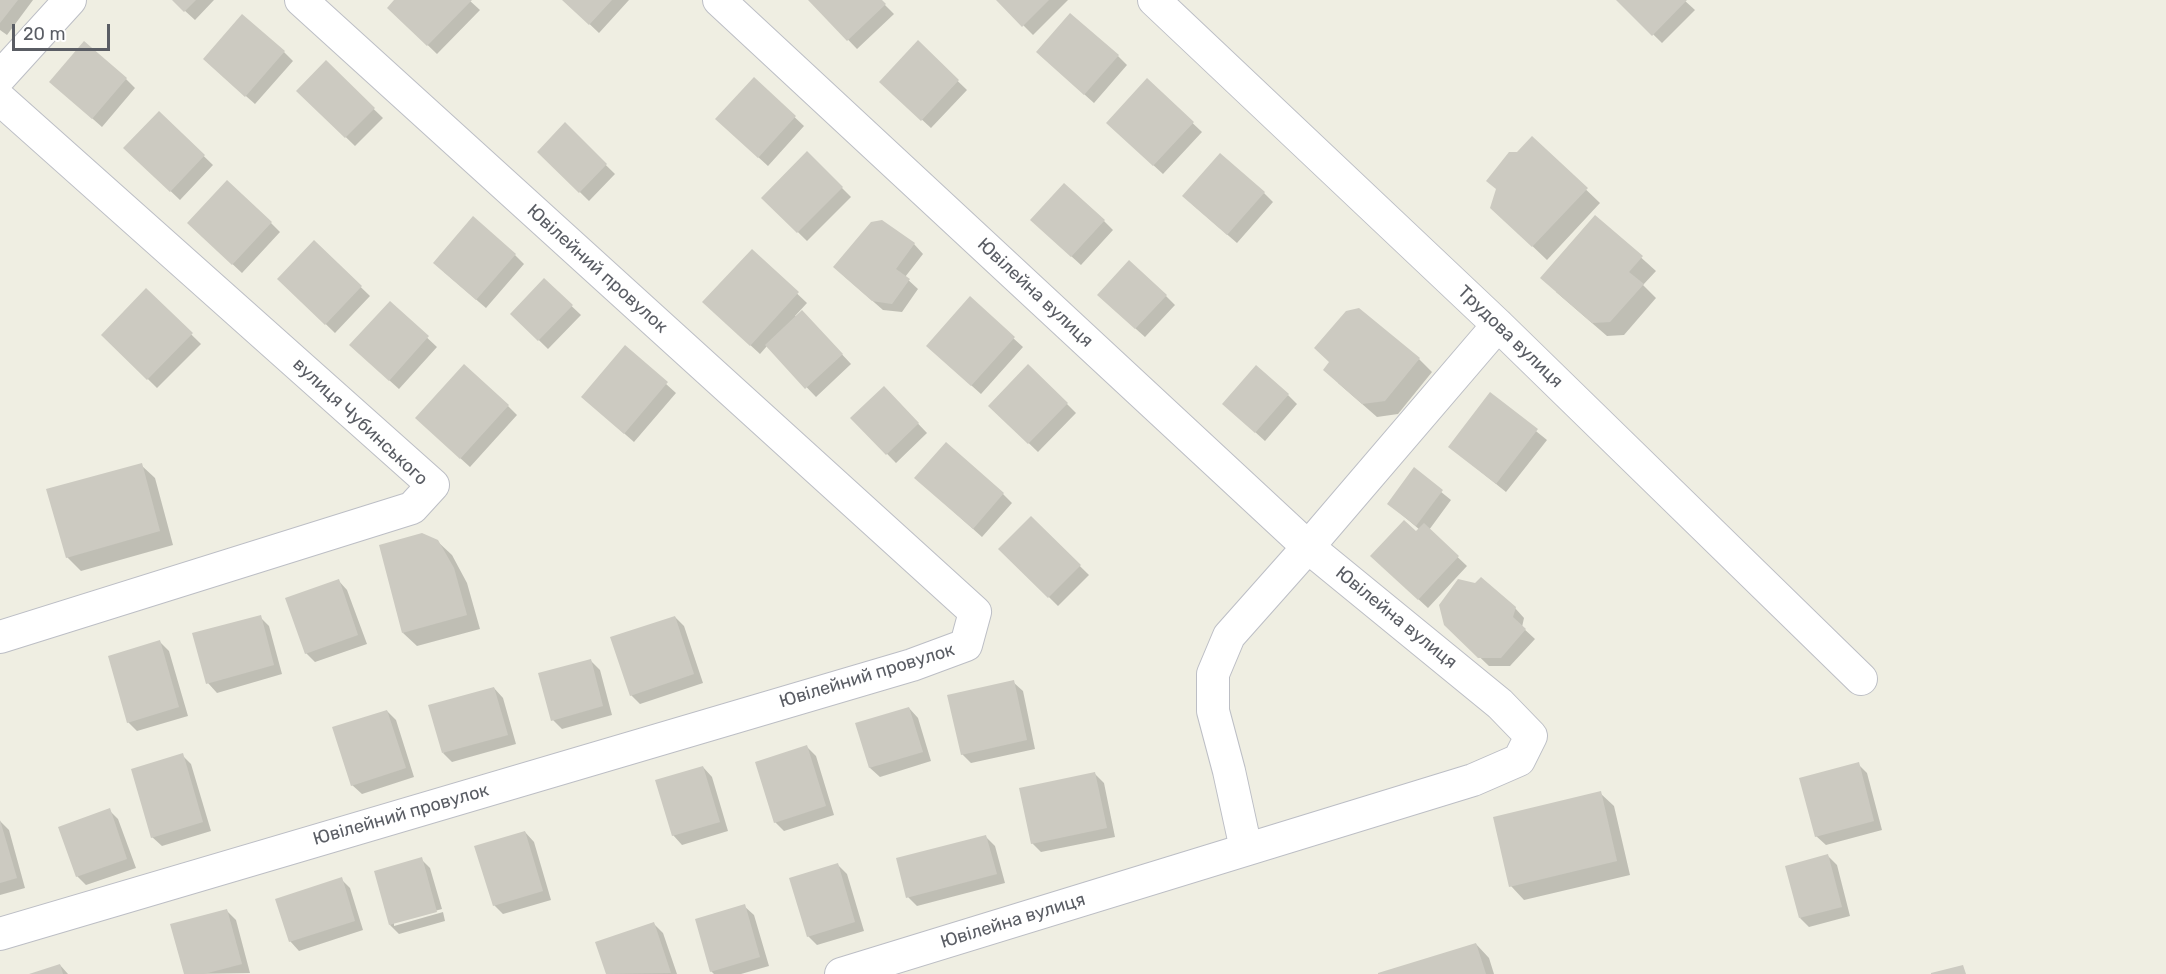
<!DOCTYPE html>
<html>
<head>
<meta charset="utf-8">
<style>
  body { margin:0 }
  #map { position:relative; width:2166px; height:974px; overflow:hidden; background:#efeee2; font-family:Rubik,sans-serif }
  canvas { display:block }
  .scale { position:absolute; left:12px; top:24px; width:98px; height:27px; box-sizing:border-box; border:3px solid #5a5d64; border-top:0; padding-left:8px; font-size:18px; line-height:21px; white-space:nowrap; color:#5a5d64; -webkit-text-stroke:4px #fff; paint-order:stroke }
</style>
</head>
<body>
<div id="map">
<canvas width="2166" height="974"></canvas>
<div class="scale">20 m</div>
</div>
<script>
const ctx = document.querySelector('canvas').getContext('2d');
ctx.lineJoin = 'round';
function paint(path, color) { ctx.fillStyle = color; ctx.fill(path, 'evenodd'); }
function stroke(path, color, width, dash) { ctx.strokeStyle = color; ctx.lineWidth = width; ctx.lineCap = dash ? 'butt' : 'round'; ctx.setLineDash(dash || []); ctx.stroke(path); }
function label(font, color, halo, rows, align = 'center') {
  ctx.font = font + ' Rubik,sans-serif'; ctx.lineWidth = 4.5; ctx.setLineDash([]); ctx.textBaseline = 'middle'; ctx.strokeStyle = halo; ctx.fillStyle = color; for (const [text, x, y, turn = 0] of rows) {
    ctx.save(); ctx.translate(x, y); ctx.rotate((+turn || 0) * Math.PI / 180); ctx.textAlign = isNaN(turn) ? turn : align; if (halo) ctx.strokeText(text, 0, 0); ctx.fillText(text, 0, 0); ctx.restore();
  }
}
paint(new Path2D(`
  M 0,0 L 33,0 L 7,35 L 0,30 Z
  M 173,0 L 214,0 L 195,20 Z
  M 396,0 L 469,0 L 480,10 L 437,54 L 389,8 Z
  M 564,0 L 629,0 L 599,33 Z
  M 810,0 L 880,0 L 894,14 L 857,49 Z
  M 998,0 L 1068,0 L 1033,35 Z
  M 1618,0 L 1684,0 L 1695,10 L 1662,43 Z
  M 918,43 L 967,90 L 931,128 L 881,82 Z
  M 284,52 L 293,61 L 255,104 L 214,68 Z
  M 1118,56 L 1127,65 L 1094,103 L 1047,61 Z
  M 326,63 L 383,118 L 355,146 L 298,91 Z
  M 126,79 L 135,88 L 102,127 L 51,82 Z
  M 754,79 L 804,126 L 768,166 L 726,128 Z
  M 1147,80 L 1202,132 L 1163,174 L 1117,132 Z
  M 159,113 L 213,165 L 180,200 L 125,148 Z
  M 565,125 L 615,174 L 589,201 L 539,152 Z
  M 1532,138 L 1600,203 L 1547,260 L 1506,221 L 1518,154 Z
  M 807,153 L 851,197 L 807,241 L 763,198 Z
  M 1264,193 L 1273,202 L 1237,243 L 1193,205 Z
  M 1596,217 L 1656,271 L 1643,285 L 1656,298 L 1624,335 L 1607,336 L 1556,292 Z
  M 1104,221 L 1113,230 L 1081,265 L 1041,229 Z
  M 271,223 L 280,232 L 242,273 L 198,232 Z
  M 314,242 L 370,296 L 335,333 L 279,279 Z
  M 914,244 L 923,254 L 905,277 L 918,289 L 902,312 L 883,310 L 844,276 Z
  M 752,251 L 807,303 L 795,316 L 811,321 L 851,364 L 816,397 L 767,346 L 760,354 L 713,311 Z
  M 515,255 L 524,264 L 486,308 L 444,272 Z
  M 544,280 L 581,315 L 548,349 L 512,314 Z
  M 146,290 L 201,344 L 157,388 L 103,335 Z
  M 1166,296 L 1175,305 L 1145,337 L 1108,304 Z
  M 970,299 L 1023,347 L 981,394 L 937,355 Z
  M 390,303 L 437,347 L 399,389 L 360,354 Z
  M 625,347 L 676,393 L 634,442 L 593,406 Z
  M 1419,359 L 1432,372 L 1398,414 L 1377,417 L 1338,383 Z
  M 1029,366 L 1076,413 L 1038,452 L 990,406 Z
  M 884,388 L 927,433 L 896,463 L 852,418 Z
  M 1490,394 L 1547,440 L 1506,492 L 1450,447 Z
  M 1288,395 L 1297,404 L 1265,441 L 1234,413 Z
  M 508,406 L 517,415 L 470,467 L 426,427 Z
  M 141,465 L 155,478 L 173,545 L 81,571 L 67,557 Z
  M 1414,470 L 1451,500 L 1429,530 L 1467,566 L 1428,608 L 1381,565 L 1420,530 L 1389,504 Z
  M 926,487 L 1003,494 L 1012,503 L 982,537 Z
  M 1031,518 L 1089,575 L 1058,606 L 1000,549 Z
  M 437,541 L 452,555 L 467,583 L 480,629 L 417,646 L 403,633 Z
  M 338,580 L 347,590 L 367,644 L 315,662 L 306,653 Z
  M 1515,608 L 1524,618 L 1522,627 L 1535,639 L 1510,666 L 1489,666 L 1445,624 Z
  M 260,617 L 269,626 L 282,674 L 217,693 L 208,683 Z
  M 675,617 L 684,626 L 703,683 L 640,704 L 631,695 Z
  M 160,642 L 169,651 L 188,716 L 137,731 L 128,722 Z
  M 590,660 L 600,670 L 612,715 L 562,729 L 553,720 Z
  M 1013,682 L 1023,691 L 1035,749 L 971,763 L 962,754 Z
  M 494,688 L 503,698 L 516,744 L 452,762 L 443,753 Z
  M 909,708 L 918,718 L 931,761 L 880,777 L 870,768 L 857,724 Z
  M 387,711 L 396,720 L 414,777 L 362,794 L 352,785 Z
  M 807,747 L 816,756 L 834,815 L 784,831 L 775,822 Z
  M 182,755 L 191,764 L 211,831 L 162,846 L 152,837 Z
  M 1858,764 L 1867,773 L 1882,830 L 1826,845 L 1816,836 Z
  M 703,767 L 712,777 L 728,831 L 682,845 L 673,835 Z
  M 1095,774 L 1104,783 L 1115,837 L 1041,852 L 1032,843 Z
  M 1600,793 L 1614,806 L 1630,875 L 1524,900 L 1511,886 Z
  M 109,810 L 118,819 L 136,868 L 86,885 L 77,876 Z
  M 0,821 L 9,830 L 25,888 L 0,895 Z
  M 525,832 L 534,842 L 551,900 L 503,914 L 494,905 Z
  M 986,837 L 995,846 L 1005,883 L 917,906 L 908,897 Z
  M 1828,856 L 1837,865 L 1850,916 L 1809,927 L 1800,918 Z
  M 421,859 L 430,868 L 442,909 L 394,922 L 394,926 L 443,912 L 445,921 L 399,934 L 390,925 Z
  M 838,865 L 847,874 L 864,931 L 817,945 L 808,936 Z
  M 341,879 L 350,888 L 363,930 L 299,951 L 290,941 Z
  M 744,906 L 754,915 L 769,966 L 741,974 L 714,974 L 711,971 Z
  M 227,911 L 236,920 L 250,973 L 185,974 Z
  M 654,924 L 663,933 L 677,974 L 607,974 L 597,943 Z
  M 1476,944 L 1489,958 L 1494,974 L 1381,974 Z
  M 60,965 L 68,974 L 33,974 Z`), '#0003');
paint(new Path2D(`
  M 0,0 L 18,0 L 0,23 Z
  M 172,0 L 196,0 L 184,12 Z
  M 394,0 L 472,0 L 427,46 L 387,8 Z
  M 562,0 L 612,0 L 589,25 Z
  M 808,0 L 882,0 L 886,4 L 847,41 Z
  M 996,0 L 1049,0 L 1022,27 Z
  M 1616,0 L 1687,0 L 1652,36 Z
  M 1070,13 L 1119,55 L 1084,95 L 1036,52 Z
  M 242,14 L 285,51 L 245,97 L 203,59 Z
  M 918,40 L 959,80 L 921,121 L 879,82 Z
  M 84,41 L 127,78 L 92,119 L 49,82 Z
  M 326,60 L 375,108 L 345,138 L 296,91 Z
  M 754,77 L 796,116 L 758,158 L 715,119 Z
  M 1147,78 L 1194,122 L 1153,166 L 1106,123 Z
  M 159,111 L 205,155 L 170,192 L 123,148 Z
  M 565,122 L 607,164 L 579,193 L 537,152 Z
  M 1532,136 L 1588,188 L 1532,247 L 1490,208 L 1496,189 L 1486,181 L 1509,152 L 1517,152 Z
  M 807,151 L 843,187 L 797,233 L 761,198 Z
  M 1220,153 L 1265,192 L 1227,235 L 1182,196 Z
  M 227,180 L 272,222 L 232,265 L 187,223 Z
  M 1064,183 L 1105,220 L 1071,257 L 1030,220 Z
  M 1595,215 L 1643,256 L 1629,272 L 1644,284 L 1610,322 L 1592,323 L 1540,278 Z
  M 473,216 L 516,254 L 476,300 L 433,263 Z
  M 882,220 L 915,243 L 896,269 L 910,279 L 892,304 L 872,301 L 833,267 L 871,222 Z
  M 314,240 L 362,286 L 325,325 L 277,279 Z
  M 752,249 L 799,292 L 750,346 L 702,302 Z
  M 1129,260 L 1167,295 L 1135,329 L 1097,295 Z
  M 544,278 L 573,305 L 538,341 L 510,314 Z
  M 146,288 L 193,333 L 147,380 L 101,335 Z
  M 970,296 L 1015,337 L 971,386 L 926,346 Z
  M 390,301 L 429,336 L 389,381 L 349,345 Z
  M 1359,308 L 1420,358 L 1385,401 L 1362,404 L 1323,370 L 1329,362 L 1314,348 L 1346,311 Z
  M 802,310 L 843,354 L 805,389 L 765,345 Z
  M 625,345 L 668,382 L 624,434 L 581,397 Z
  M 464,364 L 509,405 L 460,459 L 415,418 Z
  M 1028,364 L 1068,403 L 1028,444 L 988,406 Z
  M 1256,365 L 1289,394 L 1255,433 L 1222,404 Z
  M 884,386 L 919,423 L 886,455 L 850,418 Z
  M 1490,392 L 1538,429 L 1496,484 L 1448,447 Z
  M 946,442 L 1004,493 L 973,529 L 914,478 Z
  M 142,463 L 160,531 L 66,558 L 46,489 Z
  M 1414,467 L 1443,490 L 1416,526 L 1387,504 Z
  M 1031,516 L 1081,565 L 1048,598 L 998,549 Z
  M 1404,520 L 1416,531 L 1424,523 L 1459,556 L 1418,600 L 1370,556 Z
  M 422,533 L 438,540 L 454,568 L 467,615 L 402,633 L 379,545 Z
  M 1481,577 L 1516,607 L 1513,617 L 1526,629 L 1501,658 L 1478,658 L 1444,625 L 1439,605 L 1458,579 L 1475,583 Z
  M 339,579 L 358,635 L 305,654 L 285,598 Z
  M 261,615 L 274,665 L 206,684 L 192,633 Z
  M 675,616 L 694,674 L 630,696 L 610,637 Z
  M 160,640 L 179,707 L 127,723 L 108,656 Z
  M 591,659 L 603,706 L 551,721 L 538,673 Z
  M 1014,680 L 1027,740 L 961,755 L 947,695 Z
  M 494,687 L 508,735 L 442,753 L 428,705 Z
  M 909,707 L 923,752 L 869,768 L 855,723 Z
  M 387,710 L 406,768 L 351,786 L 332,727 Z
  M 807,745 L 826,806 L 774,823 L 755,762 Z
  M 183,753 L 203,822 L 151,838 L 131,769 Z
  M 1859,762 L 1874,821 L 1815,837 L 1799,778 Z
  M 703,766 L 720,822 L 672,836 L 655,780 Z
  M 1095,772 L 1107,828 L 1031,844 L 1019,788 Z
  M 1601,791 L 1617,861 L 1509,887 L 1493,817 Z
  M 110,808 L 127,859 L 76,877 L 58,827 Z
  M 0,820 L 17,878 L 0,883 Z
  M 525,831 L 543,891 L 493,906 L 474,846 Z
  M 986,835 L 997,874 L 906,898 L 896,858 Z
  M 1828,854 L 1842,907 L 1799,918 L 1785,866 Z
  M 422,857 L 437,912 L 389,925 L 374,871 Z
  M 838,863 L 855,922 L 807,937 L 789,878 Z
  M 342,877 L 355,921 L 289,942 L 275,899 Z
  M 745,904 L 760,957 L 710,972 L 695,919 Z
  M 227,909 L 242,964 L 204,974 L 184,974 L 170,924 Z
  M 654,922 L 671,973 L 606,974 L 595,942 Z
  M 1476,943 L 1486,974 L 1378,974 L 1378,973 Z
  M 60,964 L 63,974 L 29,974 Z
  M 1963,965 L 1966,974 L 1931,974 L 1931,973 Z`), '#cccac1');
const street = new Path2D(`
  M 719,0 L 1308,547 L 1500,704 L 1531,736 L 1519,760 L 1473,780 L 841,974
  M 1154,0 L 1498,325 L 1861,679
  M 0,77 L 70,0
  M 0,99 L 433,485 L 412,508 L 0,637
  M 1246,849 L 1229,771 L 1213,711 L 1213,674 L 1229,636 L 1308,547 L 1498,325
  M 0,934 L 912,665 L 966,645 L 975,612 L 301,0`);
stroke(street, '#bcbec5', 34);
stroke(street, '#fff', 32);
label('18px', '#5a5d64', '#fff', [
  ["Ювілейний провулок",597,269,42],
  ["Ювілейна вулиця",1035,293,43],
  ["Трудова вулиця",1510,337,44],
  ["вулиця Чубинського",360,422,43],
  ["Ювілейна вулиця",1396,618,39],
  ["Ювілейний провулок",867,676,-17],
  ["Ювілейний провулок",401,815,-16],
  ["Ювілейна вулиця",1013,921,-17]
]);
</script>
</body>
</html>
